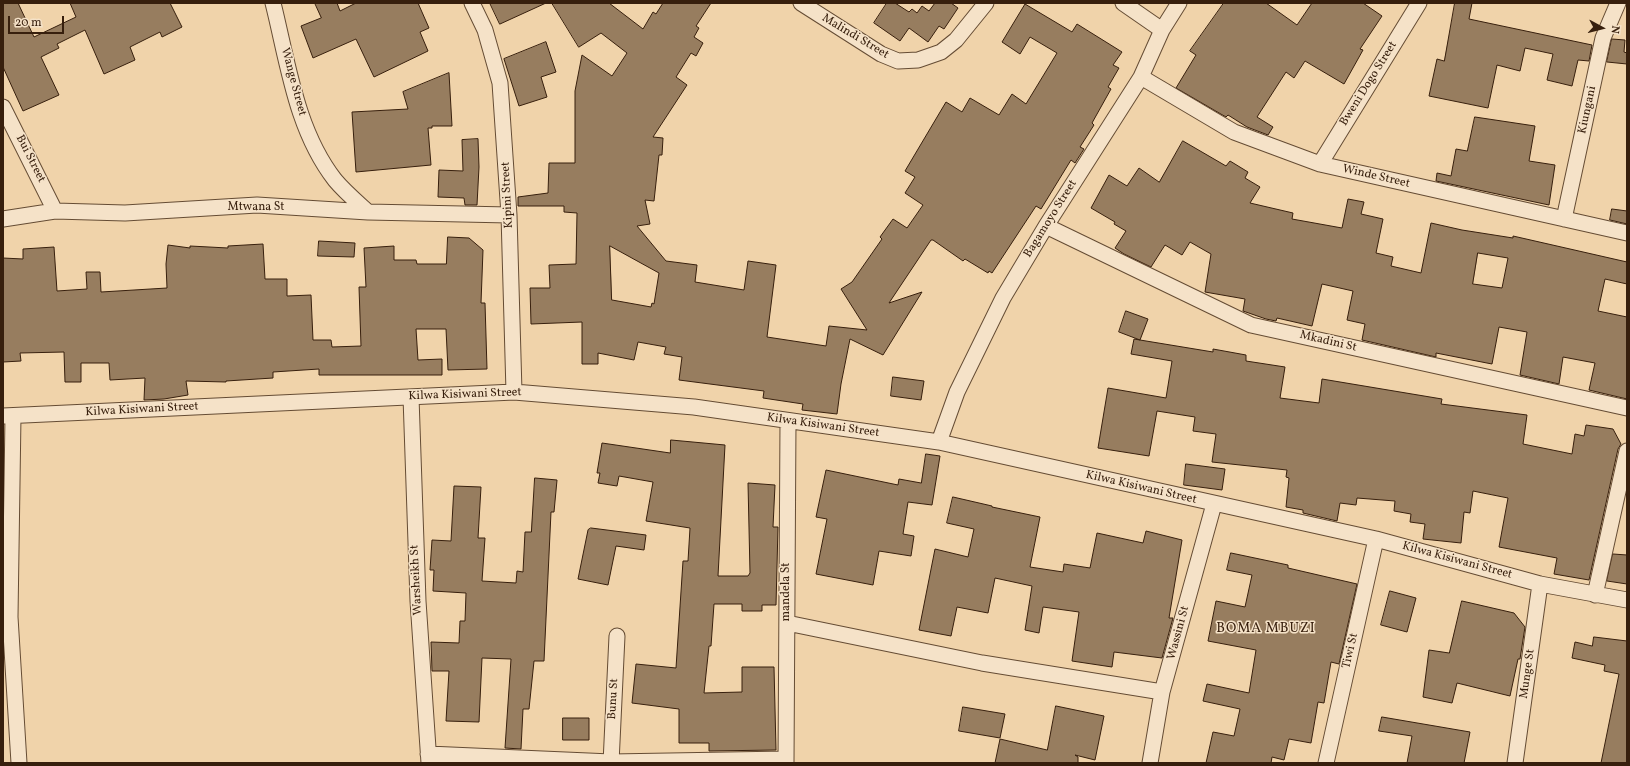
<!DOCTYPE html>
<html>
<head>
<meta charset="utf-8">
<style>
  body { margin:0 }
  #map { position:relative; width:1630px; height:766px; overflow:hidden; background:#f0d3aa; font-family:Vollkorn,serif }
  canvas { display:block }
  .frame { position:absolute; inset:0; border:4px solid #371f0d; pointer-events:none }
  .north { position:absolute; left:1582px; top:8px; width:40px; height:40px; -webkit-text-stroke:3px #f5e2c8; paint-order:stroke; rotate:97deg; font-size:11px; font-weight:700; line-height:16px; text-align:center; color:#371f0d }
  .north::after { content:''; display:block; margin:auto; width:14px; height:18px; background:#371f0d; clip-path:polygon(50% 0,100% 100%,50% 72%,0 100%) }
  .scale { position:absolute; left:8px; top:16px; width:56px; height:18px; box-sizing:border-box; border:2px solid #371f0d; border-top:0; padding-left:5px; font-size:12px; line-height:14px; white-space:nowrap; color:#371f0d; -webkit-text-stroke:3px #f5e2c8; paint-order:stroke }
</style>
</head>
<body>
<div id="map">
<canvas width="1630" height="766"></canvas>
<div class="frame"></div>
<div class="north">N</div>
<div class="scale">20 m</div>
</div>
<script>
const ctx = document.querySelector('canvas').getContext('2d');
ctx.lineJoin = 'round';
function paint(path, color) { ctx.fillStyle = color; ctx.fill(path, 'evenodd'); }
function stroke(path, color, width, dash) { ctx.strokeStyle = color; ctx.lineWidth = width; ctx.lineCap = dash ? 'butt' : 'round'; ctx.setLineDash(dash || []); ctx.stroke(path); }
function label(font, color, halo, rows, align = 'center') {
  ctx.font = font + ' Vollkorn,serif'; ctx.lineWidth = 3; ctx.setLineDash([]); ctx.textBaseline = 'middle'; ctx.strokeStyle = halo; ctx.fillStyle = color; for (const [text, x, y, turn = 0] of rows) {
    ctx.save(); ctx.translate(x, y); ctx.rotate((+turn || 0) * Math.PI / 180); ctx.textAlign = isNaN(turn) ? turn : align; if (halo) ctx.strokeText(text, 0, 0); ctx.fillText(text, 0, 0); ctx.restore();
  }
}
const building = new Path2D(`
  M 3,3 L 18,3 L 34,37 L 76,17 L 70,3 L 170,3 L 182,27 L 162,37 L 160,32 L 130,47 L 135,60 L 104,74 L 85,30 L 57,44 L 59,48 L 41,57 L 59,95 L 23,111 L 3,67 Z
  M 315,3 L 337,3 L 340,11 L 356,3 L 418,3 L 429,28 L 420,32 L 428,51 L 374,77 L 356,39 L 313,58 L 301,26 L 321,18 Z
  M 490,3 L 546,3 L 500,24 Z
  M 552,3 L 609,3 L 643,29 L 653,12 L 656,14 L 663,3 L 711,3 L 696,26 L 699,28 L 694,37 L 703,43 L 696,56 L 691,53 L 676,77 L 687,85 L 653,137 L 663,138 L 662,155 L 659,155 L 654,201 L 645,200 L 650,224 L 637,226 L 666,261 L 697,265 L 695,282 L 744,290 L 748,261 L 776,265 L 767,337 L 826,346 L 829,326 L 867,330 L 841,289 L 852,282 L 882,239 L 880,237 L 893,219 L 907,228 L 923,205 L 905,193 L 915,177 L 905,171 L 946,102 L 962,112 L 970,98 L 999,115 L 1012,94 L 1026,104 L 1057,53 L 1030,37 L 1020,54 L 1002,42 L 1025,4 L 1072,32 L 1077,24 L 1122,52 L 1113,65 L 1119,68 L 1108,87 L 1111,89 L 1092,123 L 1094,125 L 1080,147 L 1084,149 L 1075,163 L 1071,160 L 1041,209 L 1036,206 L 992,273 L 989,271 L 988,273 L 965,259 L 963,261 L 933,240 L 931,240 L 889,303 L 922,292 L 883,355 L 850,339 L 841,384 L 837,414 L 802,410 L 803,404 L 763,398 L 764,391 L 679,380 L 682,357 L 664,354 L 666,347 L 638,342 L 634,360 L 598,353 L 598,364 L 582,364 L 582,322 L 531,324 L 530,288 L 550,288 L 549,265 L 576,264 L 577,213 L 564,212 L 564,206 L 518,206 L 518,197 L 548,193 L 549,163 L 575,163 L 575,91 L 582,55 L 612,76 L 627,53 L 601,33 L 579,47 ZM 610,246 L 659,273 L 654,304 L 652,303 L 651,307 L 612,300 Z
  M 887,3 L 895,3 L 909,12 L 912,9 L 917,13 L 922,6 L 929,11 L 935,3 L 951,3 L 958,8 L 944,29 L 939,26 L 928,42 L 909,28 L 900,41 L 874,23 Z
  M 1224,3 L 1266,3 L 1297,25 L 1312,3 L 1363,3 L 1382,16 L 1360,49 L 1363,50 L 1344,84 L 1305,61 L 1294,78 L 1286,72 L 1257,117 L 1273,127 L 1268,135 L 1247,127 L 1228,115 L 1226,117 L 1176,88 L 1196,55 L 1190,51 Z
  M 1455,3 L 1472,3 L 1469,19 L 1592,45 L 1589,61 L 1578,60 L 1572,86 L 1547,80 L 1553,54 L 1525,48 L 1520,71 L 1497,65 L 1488,108 L 1429,96 L 1437,59 L 1444,61 Z
  M 1612,39 L 1625,40 L 1624,52 L 1627,53 L 1627,64 L 1607,62 Z
  M 546,42 L 556,72 L 541,77 L 547,97 L 519,106 L 504,59 Z
  M 449,73 L 452,126 L 432,126 L 432,128 L 428,128 L 431,165 L 356,172 L 352,112 L 408,109 L 403,92 Z
  M 1475,117 L 1535,126 L 1529,161 L 1555,165 L 1549,205 L 1436,181 L 1437,173 L 1451,176 L 1456,149 L 1467,151 Z
  M 478,139 L 479,167 L 477,205 L 465,205 L 464,198 L 438,197 L 439,170 L 463,171 L 462,140 Z
  M 1183,141 L 1226,166 L 1230,161 L 1248,172 L 1245,178 L 1260,187 L 1250,203 L 1293,213 L 1292,219 L 1342,228 L 1348,199 L 1364,202 L 1361,214 L 1383,219 L 1376,253 L 1393,257 L 1391,266 L 1421,273 L 1431,223 L 1462,230 L 1513,238 L 1513,236 L 1627,262 L 1627,284 L 1605,279 L 1598,311 L 1627,317 L 1627,399 L 1589,390 L 1595,363 L 1563,357 L 1559,384 L 1520,375 L 1527,332 L 1499,327 L 1492,364 L 1436,353 L 1436,357 L 1362,340 L 1365,324 L 1347,320 L 1353,291 L 1322,284 L 1312,326 L 1277,318 L 1276,321 L 1266,319 L 1243,311 L 1245,299 L 1205,292 L 1211,254 L 1190,242 L 1182,255 L 1165,245 L 1151,267 L 1124,254 L 1115,248 L 1126,231 L 1114,224 L 1115,222 L 1091,208 L 1109,175 L 1127,186 L 1139,168 L 1159,182 ZM 1478,253 L 1508,258 L 1502,288 L 1473,284 Z
  M 1612,209 L 1627,211 L 1627,224 L 1610,220 Z
  M 448,237 L 469,238 L 483,250 L 481,303 L 485,303 L 487,369 L 448,370 L 446,329 L 416,329 L 418,360 L 442,359 L 442,375 L 319,375 L 319,369 L 273,372 L 273,378 L 226,381 L 226,382 L 186,381 L 188,395 L 164,399 L 144,400 L 145,378 L 110,380 L 109,363 L 81,363 L 81,382 L 65,382 L 64,352 L 20,353 L 21,361 L 3,362 L 3,258 L 23,259 L 23,249 L 54,247 L 57,291 L 87,289 L 86,272 L 100,272 L 101,292 L 167,288 L 166,264 L 168,245 L 190,248 L 190,246 L 228,248 L 228,246 L 263,244 L 265,279 L 287,279 L 287,296 L 311,295 L 313,340 L 331,340 L 332,347 L 361,346 L 359,287 L 366,287 L 364,248 L 394,246 L 394,260 L 416,260 L 417,264 L 446,264 Z
  M 319,241 L 355,243 L 354,257 L 318,256 Z
  M 1126,311 L 1148,319 L 1140,340 L 1213,352 L 1213,349 L 1246,355 L 1246,361 L 1285,367 L 1280,398 L 1319,403 L 1322,379 L 1442,399 L 1441,404 L 1527,415 L 1523,444 L 1572,454 L 1575,434 L 1584,436 L 1586,425 L 1613,429 L 1621,444 L 1618,449 L 1589,580 L 1554,574 L 1557,558 L 1499,547 L 1508,498 L 1473,491 L 1470,513 L 1464,512 L 1461,543 L 1423,539 L 1425,524 L 1410,522 L 1411,514 L 1394,511 L 1395,501 L 1357,498 L 1356,505 L 1340,503 L 1337,521 L 1303,513 L 1303,510 L 1286,507 L 1289,478 L 1286,477 L 1287,470 L 1212,462 L 1216,434 L 1193,431 L 1195,417 L 1157,411 L 1149,456 L 1098,448 L 1108,388 L 1166,398 L 1172,361 L 1131,354 L 1134,339 L 1140,340 L 1119,332 Z
  M 893,377 L 924,381 L 921,400 L 891,396 Z
  M 671,440 L 725,445 L 718,576 L 748,576 L 750,573 L 748,483 L 775,485 L 773,527 L 778,527 L 776,605 L 762,605 L 762,611 L 742,611 L 742,604 L 714,604 L 711,646 L 709,646 L 704,693 L 742,692 L 742,667 L 774,667 L 776,750 L 709,751 L 709,743 L 679,743 L 679,709 L 632,703 L 636,664 L 676,668 L 683,561 L 688,561 L 690,528 L 646,521 L 653,482 L 619,476 L 617,486 L 598,483 L 600,473 L 597,473 L 602,443 L 670,453 Z
  M 926,454 L 940,456 L 932,505 L 908,502 L 903,534 L 914,536 L 911,556 L 879,551 L 873,585 L 816,574 L 827,519 L 816,517 L 826,470 L 898,485 L 899,479 L 921,483 Z
  M 1186,464 L 1225,469 L 1222,490 L 1184,485 Z
  M 535,478 L 557,480 L 554,512 L 551,512 L 544,661 L 534,661 L 529,709 L 523,709 L 521,749 L 505,748 L 511,659 L 482,658 L 479,722 L 446,721 L 449,671 L 432,671 L 431,642 L 459,643 L 460,621 L 465,621 L 466,593 L 433,591 L 434,570 L 430,570 L 432,540 L 451,541 L 454,486 L 481,487 L 478,538 L 485,538 L 482,581 L 516,583 L 517,571 L 523,572 L 525,532 L 531,532 Z
  M 953,497 L 992,506 L 992,507 L 1040,517 L 1030,567 L 1063,572 L 1064,564 L 1090,568 L 1097,533 L 1143,543 L 1146,531 L 1182,540 L 1169,618 L 1173,618 L 1162,658 L 1114,652 L 1112,667 L 1072,661 L 1079,612 L 1043,607 L 1039,633 L 1025,630 L 1032,586 L 995,578 L 988,613 L 957,607 L 951,636 L 919,630 L 935,549 L 968,557 L 974,529 L 947,523 Z
  M 591,528 L 646,535 L 644,550 L 616,546 L 608,585 L 578,579 L 588,530 Z
  M 1231,553 L 1288,565 L 1288,568 L 1357,584 L 1339,664 L 1331,662 L 1324,703 L 1318,702 L 1311,743 L 1289,739 L 1284,760 L 1272,757 L 1271,763 L 1206,763 L 1213,732 L 1234,736 L 1240,709 L 1203,701 L 1207,684 L 1249,693 L 1256,650 L 1208,641 L 1216,601 L 1245,607 L 1252,575 L 1227,570 Z
  M 1613,554 L 1627,555 L 1627,584 L 1607,581 Z
  M 1390,591 L 1416,598 L 1407,632 L 1381,625 Z
  M 1462,601 L 1514,613 L 1525,627 L 1520,659 L 1518,659 L 1510,696 L 1457,683 L 1452,703 L 1423,697 L 1429,650 L 1449,653 Z
  M 1594,637 L 1627,641 L 1627,763 L 1601,763 L 1619,674 L 1604,671 L 1605,665 L 1572,658 L 1575,642 L 1592,646 Z
  M 1056,706 L 1104,716 L 1095,760 L 1075,755 L 1078,757 L 1078,763 L 995,763 L 1000,739 L 1047,750 Z
  M 963,707 L 1005,714 L 1000,738 L 959,731 Z
  M 1382,717 L 1470,732 L 1464,763 L 1407,763 L 1412,736 L 1379,731 Z
  M 563,718 L 589,718 L 589,740 L 563,740 Z`);
paint(building, '#977d5f');
stroke(building, '#371f0d', 1);
const street = new Path2D(`
  M 273,3 C 288,63 296,130 335,180 C 345,192 357,202 368,212
  M 472,3 L 485,30 L 500,83 L 509,215 L 514,392
  M 801,3 L 881,54 L 898,61 L 918,60 L 941,52 L 956,40 L 986,3
  M 1123,3 L 1162,30
  M 1141,77 L 1234,132 L 1320,164 L 1627,233
  M 3,107 L 55,211
  M 1320,164 L 1419,3
  M 3,219 L 55,211 L 125,213 L 257,205 L 368,212 L 509,215
  M 1564,219 L 1603,38 L 1618,3
  M 1046,226 L 1251,325 L 1627,408
  M 411,397 L 418,601 L 429,763
  M 3,416 L 514,392 L 694,407 L 939,442 L 1376,539 L 1540,584 L 1627,600
  M 13,416 L 10,617 L 19,763
  M 939,442 L 957,392 L 1003,298 L 1046,226 L 1141,77 L 1162,30 L 1179,3
  M 1595,595 L 1627,451
  M 787,623 L 982,663 L 1162,692
  M 428,754 L 611,762 L 786,759
  M 611,763 L 617,636
  M 786,763 L 788,421
  M 1150,763 L 1162,692 L 1214,504
  M 1326,763 L 1376,539
  M 1515,763 L 1540,584`);
stroke(street, '#654c34', 17);
stroke(street, '#f5e2c8', 15);
label('12px', '#371f0d', '#f5e2c8', [
  ["Malindi Street",855,37,31],
  ["Wange Street",293,82,75],
  ["Bweni Dogo Street",1369,84,-58],
  ["Kiungani",1588,110,-78],
  ["Bui Street",30,159,63],
  ["Winde Street",1376,177,13],
  ["Kipini Street",508,195,-93],
  ["Mtwana St",256,208],
  ["Bagamoyo Street",1051,219,-58],
  ["Mkadini St",1328,342,13],
  ["Kilwa Kisiwani Street",465,395,-2],
  ["Kilwa Kisiwani Street",142,410,-3],
  ["Kilwa Kisiwani Street",823,426,8],
  ["Kilwa Kisiwani Street",1141,488,13],
  ["Kilwa Kisiwani Street",1457,561,15],
  ["Warsheikh St",417,580,-93],
  ["mandela St",787,592,-90],
  ["Wassini St",1179,633,-75],
  ["Tiwi St",1351,651,-77],
  ["Munge St",1528,674,-82],
  ["Bunu St",614,699,-87]
]);
ctx.letterSpacing = '1px';
label('14px', '#371f0d', '#f5e2c8', [
  ["BOMA MBUZI",1266,629]
]);
ctx.letterSpacing = '0px';
</script>
</body>
</html>
